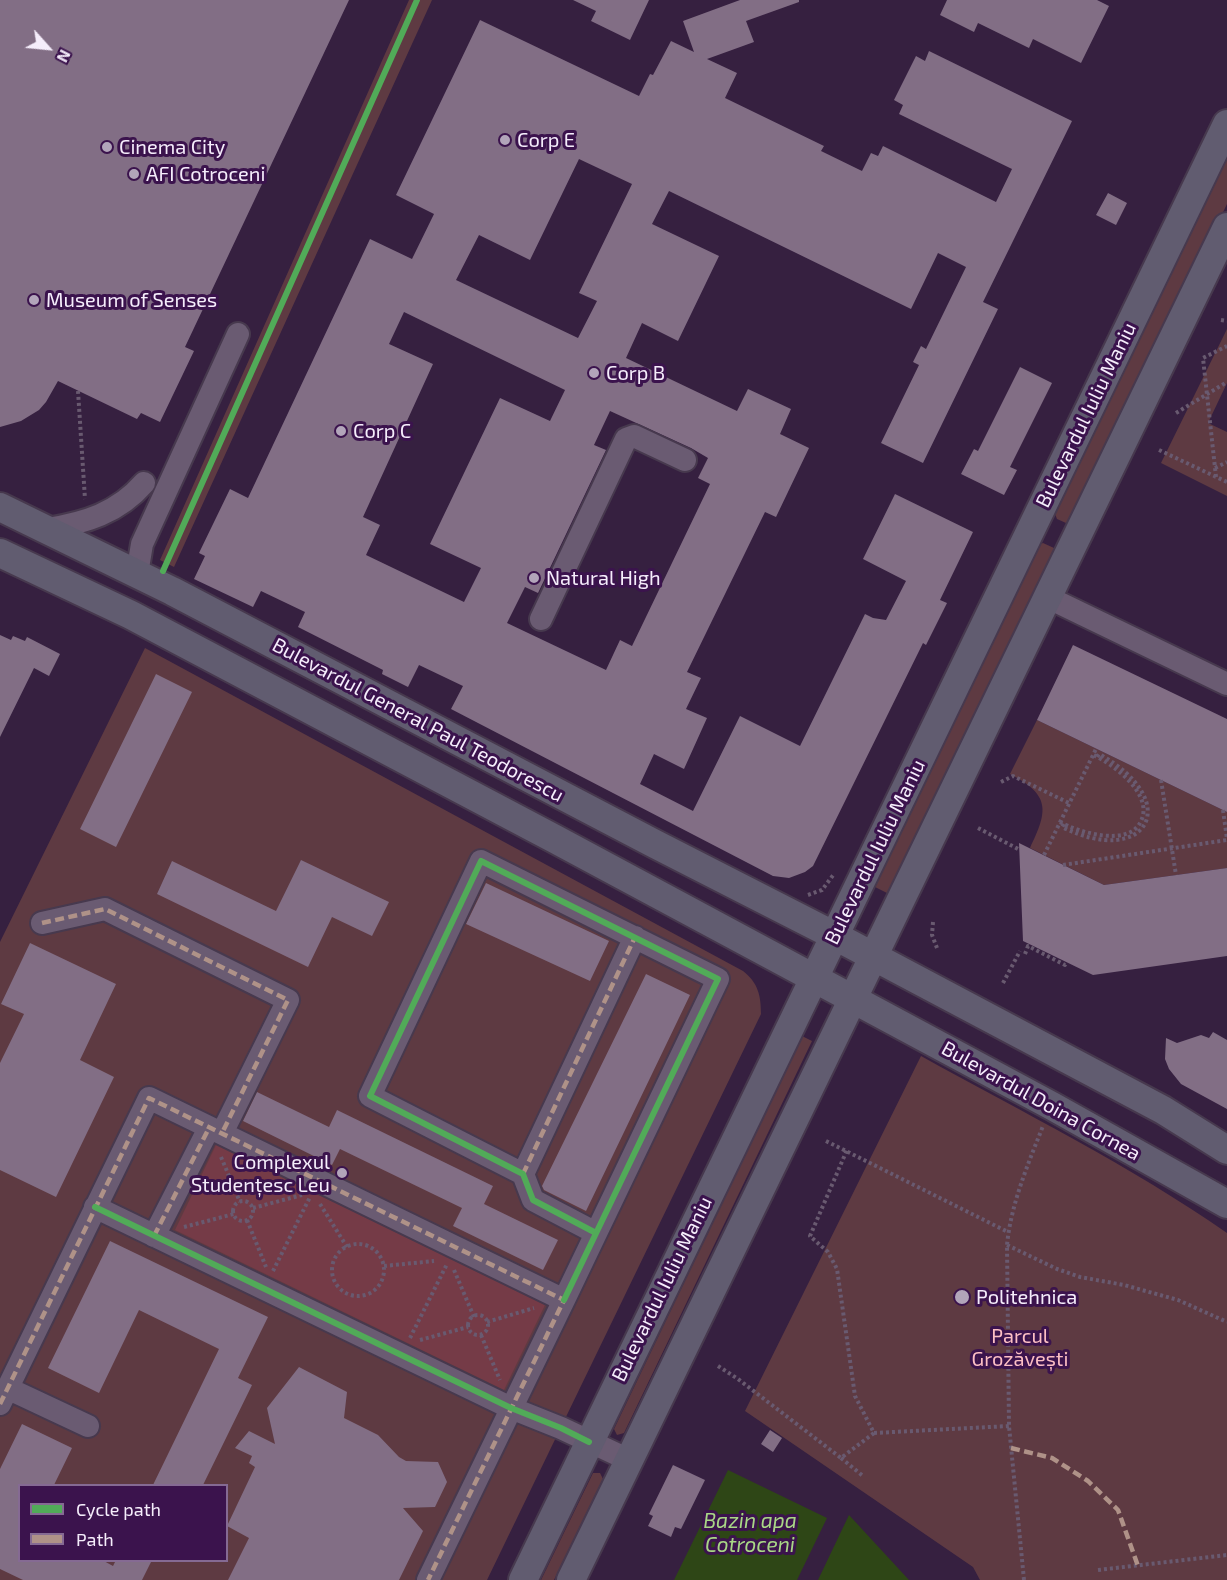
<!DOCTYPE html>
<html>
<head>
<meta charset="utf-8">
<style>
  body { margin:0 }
  #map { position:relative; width:1227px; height:1580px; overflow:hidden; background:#362040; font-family:"Exo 2",sans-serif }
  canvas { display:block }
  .legend { position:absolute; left:18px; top:1484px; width:210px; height:78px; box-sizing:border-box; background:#3b134d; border:2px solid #856a93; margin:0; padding:8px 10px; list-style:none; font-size:18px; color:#f5edfb }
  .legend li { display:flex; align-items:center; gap:12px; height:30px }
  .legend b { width:30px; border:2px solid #856a93 }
  .north { position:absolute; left:18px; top:18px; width:60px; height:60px; -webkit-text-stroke:4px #3b134d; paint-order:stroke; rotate:117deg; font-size:16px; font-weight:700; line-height:24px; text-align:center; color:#f5edfb }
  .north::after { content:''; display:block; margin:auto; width:21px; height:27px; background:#f5edfb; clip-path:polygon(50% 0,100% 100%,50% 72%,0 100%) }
</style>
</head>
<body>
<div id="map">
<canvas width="1227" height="1580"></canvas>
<ul class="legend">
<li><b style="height:8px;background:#51ab58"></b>Cycle path</li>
<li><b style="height:8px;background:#af9288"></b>Path</li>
</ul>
<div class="north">N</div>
</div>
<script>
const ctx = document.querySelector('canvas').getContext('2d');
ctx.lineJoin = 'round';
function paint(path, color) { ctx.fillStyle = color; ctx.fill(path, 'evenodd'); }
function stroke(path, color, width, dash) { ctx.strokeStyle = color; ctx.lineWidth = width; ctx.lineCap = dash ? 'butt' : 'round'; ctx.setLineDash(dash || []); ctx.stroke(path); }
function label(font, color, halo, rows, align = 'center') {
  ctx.font = font + ' "Exo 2",sans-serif'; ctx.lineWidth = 6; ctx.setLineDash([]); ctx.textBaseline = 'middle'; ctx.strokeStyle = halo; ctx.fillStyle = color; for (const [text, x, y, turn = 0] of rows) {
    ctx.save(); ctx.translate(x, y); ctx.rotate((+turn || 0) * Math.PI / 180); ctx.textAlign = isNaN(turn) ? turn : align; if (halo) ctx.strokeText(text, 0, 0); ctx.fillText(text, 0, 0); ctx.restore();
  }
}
paint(new Path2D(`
  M 409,0 L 432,0 L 174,567 L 160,560 Z
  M 1227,151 L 1227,204 L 1074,517 L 1066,523 L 1057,519 L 1053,509 Z
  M 1227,329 L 1227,383 L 1208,423 L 1227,432 L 1227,496 L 1161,463 Z
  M 1043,543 L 1054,548 L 1054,558 L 893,896 L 871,885 L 1034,546 Z
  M 145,648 L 743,971 C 758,983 761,995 761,1014 L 487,1580 L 0,1580 L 0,942 ZM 20,1486 L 226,1486 L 226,1560 L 20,1560 Z
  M 1037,720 L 1227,812 L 1227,868 L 1104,885 L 1030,848 C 1048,811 1051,795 1010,774 Z
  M 802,1036 L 812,1041 L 624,1433 L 617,1435 L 614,1429 Z
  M 921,1056 C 1024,1113 1131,1166 1227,1233 L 1227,1580 L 980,1580 L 973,1567 L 745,1411 Z
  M 593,1473 L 600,1473 L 603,1479 L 554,1580 L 541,1580 Z`), '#5e3a42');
paint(new Path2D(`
  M 216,1145 L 545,1305 L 504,1390 L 175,1230 Z`), '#753b47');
paint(new Path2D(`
  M 728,1470 L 827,1518 L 797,1580 L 674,1580 Z
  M 849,1515 L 909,1580 L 818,1580 Z`), '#2e4616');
paint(new Path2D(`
  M 0,0 L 349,0 L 185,347 L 194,351 L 160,422 L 141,413 L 137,419 L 58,381 L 46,402 L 39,410 L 21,421 L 0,427 Z
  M 573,0 L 649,0 L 630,40 L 591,21 L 596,11 Z
  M 740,0 L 799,0 L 799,2 L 746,21 L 754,42 L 707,59 L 737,73 L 725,98 L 824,146 L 821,151 L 862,171 L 871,153 L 878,156 L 883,146 L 996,202 L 1012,169 L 899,114 L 903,105 L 894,100 L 916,56 L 925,61 L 929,51 L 1072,121 L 983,302 L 998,309 L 923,463 L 881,443 L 919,365 L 913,362 L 921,346 L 926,349 L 966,267 L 938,253 L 911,309 L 669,191 L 652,224 L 719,256 L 678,341 L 642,323 L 626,358 L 737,411 L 748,389 L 791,409 L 780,434 L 809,448 L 776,517 L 765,512 L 687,672 L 701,678 L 686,709 L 707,718 L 684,769 L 654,754 L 640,784 L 693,811 L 740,716 L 800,746 L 865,614 L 873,618 L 886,620 L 906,581 L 863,559 L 895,494 L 973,532 L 940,600 L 947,603 L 926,645 L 923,643 L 813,866 L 805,872 L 789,878 L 773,876 L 451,709 L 463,686 L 419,665 L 408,687 L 382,674 L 383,670 L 298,627 L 305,612 L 261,591 L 253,607 L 194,579 L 205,556 L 199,553 L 230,489 L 248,498 L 370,239 L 412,259 L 434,214 L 396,195 L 480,20 L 639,96 L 650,74 L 653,75 L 671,41 L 694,52 L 683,21 ZM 579,159 L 632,184 L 579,293 L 597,301 L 578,338 L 456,280 L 479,235 L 530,260 ZM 404,312 L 565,390 L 550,421 L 500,398 L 430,544 L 481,568 L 464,602 L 366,555 L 380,525 L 363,517 L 433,364 L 389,344 ZM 610,411 L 691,448 L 708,458 L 698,478 L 710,484 L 632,646 L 620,640 L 606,670 L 507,623 L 525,587 L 538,593 L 606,450 L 594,445 Z
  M 947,0 L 1097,0 L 1109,6 L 1081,63 L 1033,39 L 1029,48 L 978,23 L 974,32 L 940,15 Z
  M 1108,193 L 1127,203 L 1116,225 L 1096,215 Z
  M 1020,367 L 1052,383 L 1010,467 L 1017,470 L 1004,495 L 961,474 L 974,449 L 978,451 Z
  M 0,635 L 11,640 L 13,636 L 25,641 L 27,637 L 60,654 L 49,676 L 34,668 L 0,737 Z
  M 1073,645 L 1227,719 L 1227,812 L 1037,720 Z
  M 156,674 L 192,692 L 116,847 L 80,829 Z
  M 1019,843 L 1104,885 L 1227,868 L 1227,956 L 1093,975 L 1023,941 Z
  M 301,860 L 389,902 L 372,936 L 332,917 L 308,967 L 157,894 L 172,861 L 276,911 Z
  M 486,883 L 609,941 L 590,981 L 466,924 Z
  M 30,943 L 116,984 L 80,1060 L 114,1077 L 56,1197 L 0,1170 L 0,1063 L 24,1014 L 1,1004 Z
  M 646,974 L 690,995 L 586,1211 L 544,1190 L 542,1186 Z
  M 1213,1032 L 1227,1040 L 1227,1109 L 1181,1084 L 1169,1069 L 1165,1059 L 1166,1038 L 1177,1043 L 1201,1035 L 1209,1038 Z
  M 257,1092 L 329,1127 L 337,1110 L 493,1186 L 484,1204 L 558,1240 L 543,1270 L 453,1226 L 462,1208 L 340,1149 L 332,1165 L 243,1121 Z
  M 110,1241 L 268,1317 L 238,1378 L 252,1385 L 203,1485 L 153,1485 L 219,1349 L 139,1310 L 99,1393 L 48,1368 Z
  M 299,1367 L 347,1392 L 344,1418 L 378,1435 L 399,1457 L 406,1461 L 438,1462 L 447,1482 L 435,1507 L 403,1508 L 423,1531 L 399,1580 L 228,1580 L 249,1538 L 227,1526 L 255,1467 L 249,1463 L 252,1456 L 235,1448 L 249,1431 L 275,1444 L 267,1408 Z
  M 22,1424 L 72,1448 L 54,1485 L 20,1485 L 20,1560 L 102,1560 L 113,1566 L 116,1560 L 152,1560 L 142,1580 L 23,1580 L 0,1569 L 0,1469 Z
  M 770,1430 L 782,1438 L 773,1452 L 761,1444 Z
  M 673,1465 L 705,1480 L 681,1529 L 675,1527 L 671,1537 L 648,1526 L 653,1516 L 649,1514 Z`), '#826e85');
const minor = new Path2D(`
  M 47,529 C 85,523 118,513 144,483
  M 137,574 L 142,544 L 238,334
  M 1047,597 L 1227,684
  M 541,619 L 626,439 L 634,436 L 685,460
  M 42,923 L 105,909 L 288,1000 L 222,1133
  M 523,1174 L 635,937
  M 95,1207 L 511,1408 L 561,1428 L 629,1460
  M 154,1236 L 209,1128
  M 564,1300 L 718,979 L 481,861 L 370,1096 L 523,1174 L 533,1200 L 596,1233
  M 7,1388 L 88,1426
  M 0,1404 L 149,1098 L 564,1300 L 428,1580`);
const major = new Path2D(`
  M 0,507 L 172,591 L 655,844 L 835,936 L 1163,1110 L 1227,1150
  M 0,553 L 131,615 L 555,839 L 1052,1106 L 1227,1204
  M 523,1580 L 1227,124
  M 571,1580 L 1227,227`);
stroke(minor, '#47394e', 26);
stroke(major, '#47394e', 32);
stroke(new Path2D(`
  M 1221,320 L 1227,321
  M 78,391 L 85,499
  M 1176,413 L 1227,382
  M 1159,450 L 1227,482
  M 1215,468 L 1227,462
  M 1216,477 L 1203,358 L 1227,346
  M 1161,780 L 1176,875
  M 1001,782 L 1013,776 L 1069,803
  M 1223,810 L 1227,839
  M 1060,822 C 1078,832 1129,848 1141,821 C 1154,794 1113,764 1093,755
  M 1064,824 L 1062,827 C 1146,869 1186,802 1099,754 L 1097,757
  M 978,828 L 1020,850
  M 1044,855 L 1096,749
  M 1063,865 L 1227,840
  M 808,895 L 822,890 L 834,874
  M 933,922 L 932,935 L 937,948
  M 1025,954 L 1028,946 L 1065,965 L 1067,962
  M 1003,983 L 1020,951
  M 826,1141 L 1008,1232
  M 221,1157 L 240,1202
  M233 1211a10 10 0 1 1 20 0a10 10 0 1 1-20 0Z
  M 320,1204 L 347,1247
  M 253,1208 L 302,1195
  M 247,1220 L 266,1267
  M 184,1227 L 234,1214
  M332 1270a26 26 0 1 1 52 0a26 26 0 1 1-52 0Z
  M 1007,1245 L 1057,1269 L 1080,1277 L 1124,1285 L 1178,1300 L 1227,1322
  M 384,1266 L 434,1261
  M 454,1270 L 474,1317
  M 273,1271 L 310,1197
  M468 1325a10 10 0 1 1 20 0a10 10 0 1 1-20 0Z
  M 487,1322 L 534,1308
  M 481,1335 L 500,1380
  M 410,1338 L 447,1264
  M 420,1340 L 468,1327
  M 718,1366 L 738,1379 L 841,1458 L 874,1433 L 855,1396 L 837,1269 L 828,1252 L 810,1236 L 847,1150
  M 874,1433 L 1009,1426
  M 841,1458 L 863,1476
  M 1098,1570 L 1227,1555
  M 1024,1580 L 1009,1426 L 1007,1245 C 1011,1204 1028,1164 1043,1126`), '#695a70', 4, [3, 3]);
stroke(minor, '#6a5b72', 22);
stroke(major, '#615c70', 28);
stroke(new Path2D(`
  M 42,923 L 105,909 L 288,1000 L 222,1133
  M 523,1174 L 635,937
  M 154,1236 L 209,1128
  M 0,1404 L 149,1098 L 564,1300 L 428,1580
  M 1011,1448 L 1052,1458 L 1088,1481 L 1118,1510 L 1138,1566`), '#af9288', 4.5, [9, 4.5]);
stroke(new Path2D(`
  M 163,571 L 417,0
  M 95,1207 L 511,1408 L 561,1428 L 589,1442
  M 564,1300 L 718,979 L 481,861 L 370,1096 L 523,1174 L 533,1200 L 596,1233`), '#51ab58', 6);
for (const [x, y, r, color] of [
  [505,140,6,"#b2a5ba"],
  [107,147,6,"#b2a5ba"],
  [134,174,6,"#b2a5ba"],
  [34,300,6,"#b2a5ba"],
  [594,373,6,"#b2a5ba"],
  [341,431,6,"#b2a5ba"],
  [534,578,6,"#b2a5ba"],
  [342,1173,6,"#b2a5ba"],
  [962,1297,8,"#b2a5ba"]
]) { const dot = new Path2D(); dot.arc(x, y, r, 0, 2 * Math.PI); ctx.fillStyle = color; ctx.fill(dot); stroke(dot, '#3b134d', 2); }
label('20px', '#f5edfb', '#3b134d', [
  ["Corp E",517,140],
  ["Cinema City",119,147],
  ["AFI Cotroceni",146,174],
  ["Museum of Senses",46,300],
  ["Corp B",606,373],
  ["Corp C",353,431],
  ["Natural High",546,578],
  ["Complexul",330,1162,"right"],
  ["Studențesc Leu",330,1185,"right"],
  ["Politehnica",976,1297]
], 'left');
label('20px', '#f5edfb', '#3b134d', [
  ["Bulevardul Iuliu Maniu",1086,415,-64],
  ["Bulevardul General Paul Teodorescu",418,720,28],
  ["Bulevardul Iuliu Maniu",875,852,-64],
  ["Bulevardul Doina Cornea",1041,1101,29],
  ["Bulevardul Iuliu Maniu",662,1289,-64]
]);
label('20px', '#fcbfc4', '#3b134d', [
  ["Parcul",1020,1336],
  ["Grozăvești",1020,1359]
]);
label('italic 21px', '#a9d786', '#3b134d', [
  ["Bazin apa",750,1521],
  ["Cotroceni",750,1545]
]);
</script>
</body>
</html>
